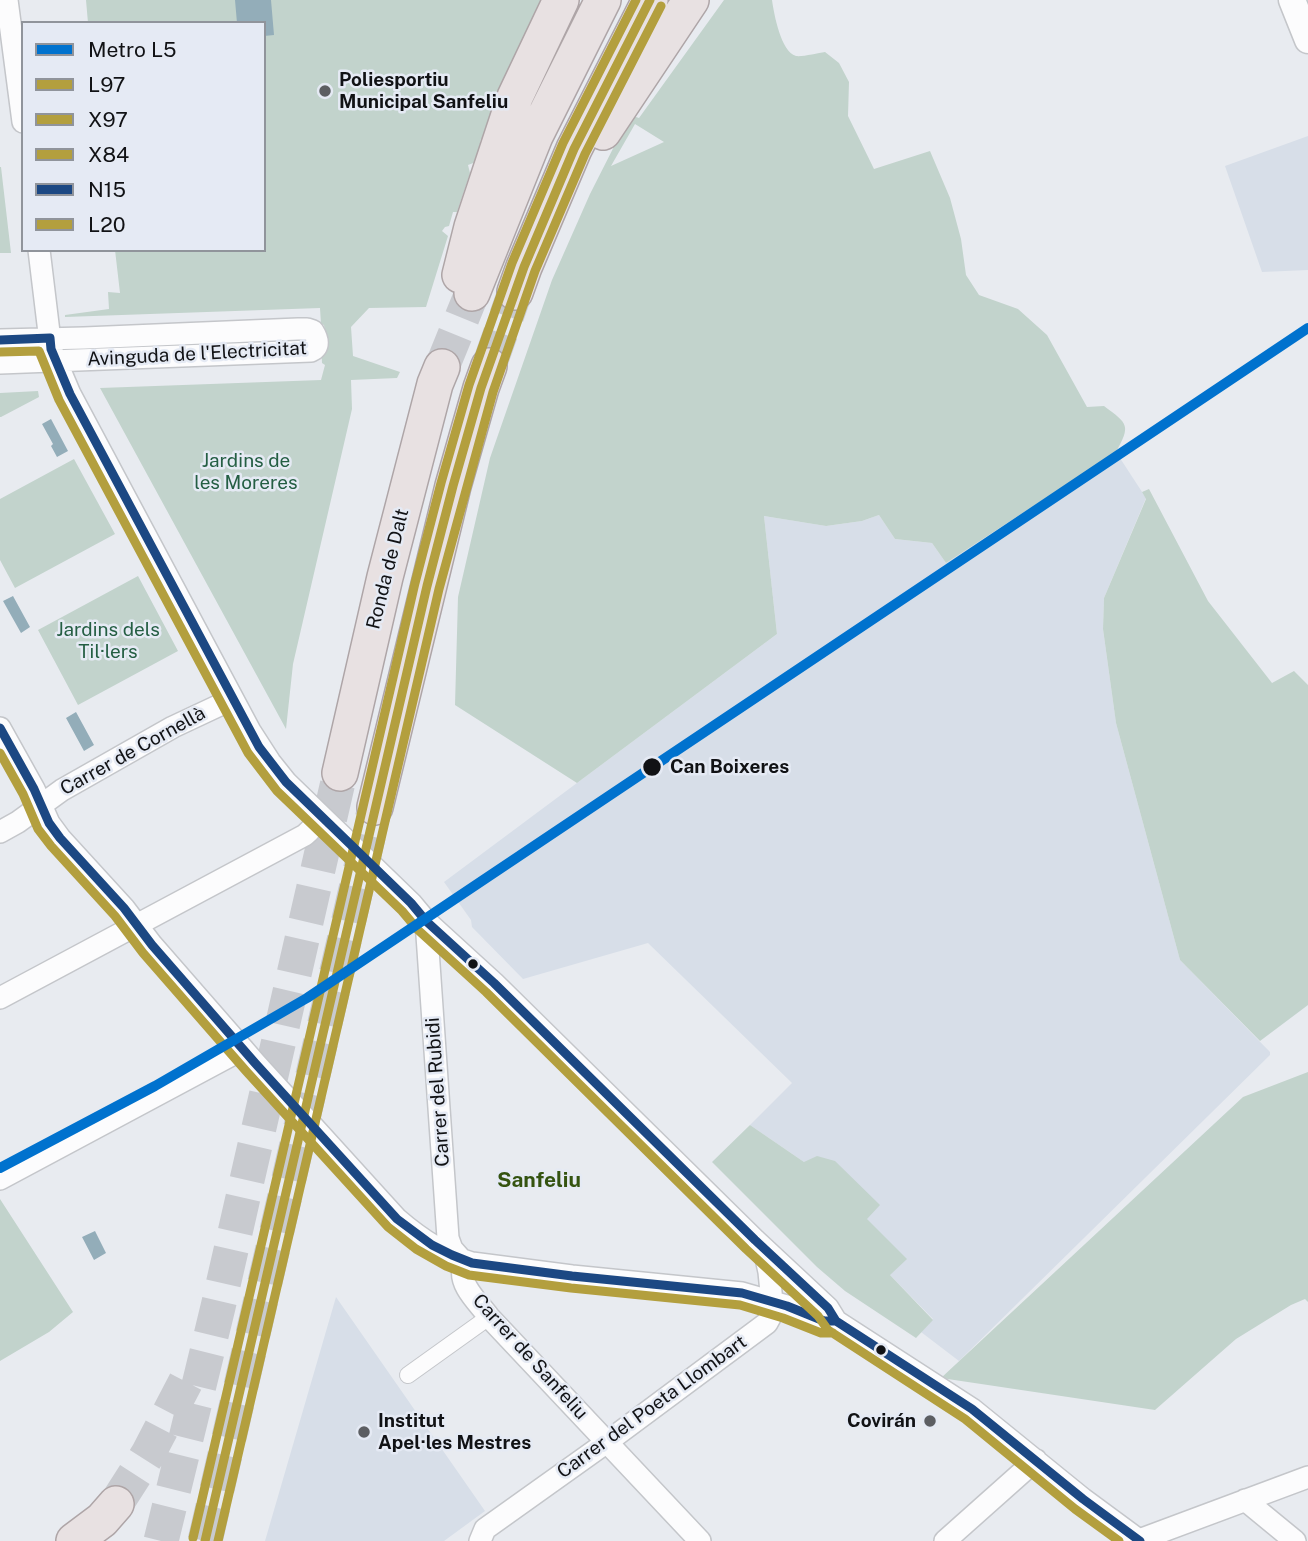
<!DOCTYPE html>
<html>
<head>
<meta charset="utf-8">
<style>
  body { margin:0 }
  #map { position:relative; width:1308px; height:1541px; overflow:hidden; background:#e8ebf0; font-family:"Public Sans",sans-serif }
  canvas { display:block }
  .legend { position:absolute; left:21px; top:21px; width:245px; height:231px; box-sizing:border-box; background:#e5eaf4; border:2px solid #90949b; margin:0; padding:9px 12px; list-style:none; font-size:21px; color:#111215 }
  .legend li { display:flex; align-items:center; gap:14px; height:35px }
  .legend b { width:35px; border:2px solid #90949b }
</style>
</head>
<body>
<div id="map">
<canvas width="1308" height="1541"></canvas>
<ul class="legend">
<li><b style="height:9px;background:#0072ce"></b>Metro L5</li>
<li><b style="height:9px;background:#b39f3e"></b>L97</li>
<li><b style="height:9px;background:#b39f3e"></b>X97</li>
<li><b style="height:9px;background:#b39f3e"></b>X84</li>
<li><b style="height:9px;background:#1c4883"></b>N15</li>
<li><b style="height:9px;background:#b39f3e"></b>L20</li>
</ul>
</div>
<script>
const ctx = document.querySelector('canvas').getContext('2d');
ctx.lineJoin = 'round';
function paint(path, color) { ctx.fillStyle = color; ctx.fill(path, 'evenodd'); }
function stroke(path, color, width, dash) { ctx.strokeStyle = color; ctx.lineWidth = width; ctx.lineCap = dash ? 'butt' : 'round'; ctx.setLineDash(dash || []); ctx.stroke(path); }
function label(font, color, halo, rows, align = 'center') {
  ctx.font = font + ' "Public Sans",sans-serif'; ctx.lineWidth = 5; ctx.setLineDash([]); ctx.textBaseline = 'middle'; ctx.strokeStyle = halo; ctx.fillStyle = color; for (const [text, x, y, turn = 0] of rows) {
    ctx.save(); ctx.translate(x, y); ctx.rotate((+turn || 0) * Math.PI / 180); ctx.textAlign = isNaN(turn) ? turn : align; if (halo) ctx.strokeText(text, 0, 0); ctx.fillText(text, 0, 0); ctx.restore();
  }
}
paint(new Path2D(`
  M 1308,136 L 1308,270 L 1262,272 L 1225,166 Z
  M 1116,452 L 1146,498 L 1104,598 L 1103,629 L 1116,723 L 1180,960 L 1270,1052 L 1270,1055 L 959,1361 L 921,1332 L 933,1319 L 890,1275 L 866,1218 L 879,1205 L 804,1162 L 750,1125 L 792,1083 L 648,943 L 523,979 L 472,927 L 471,920 L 444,882 L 777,634 L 764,516 L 826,526 L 862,521 L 879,515 L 895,539 L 932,543 L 946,563 Z
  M 336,1297 L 485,1511 L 444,1541 L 265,1541 Z`), '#d7dee8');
paint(new Path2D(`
  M 86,0 L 547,0 L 489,140 L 481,139 L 476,162 L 468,165 L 470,173 L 457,212 L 453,212 L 449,226 L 445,227 L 442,231 L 448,236 L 426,307 L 369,308 L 351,327 L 353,356 L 400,372 L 397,378 L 351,380 L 352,409 L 293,664 L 286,729 L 100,388 L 321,380 L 325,365 L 322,363 L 321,341 L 325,332 L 324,325 L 321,324 L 320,308 L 65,317 L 65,315 L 109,309 L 108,292 L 120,293 L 115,250 L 264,250 L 264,23 L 88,23 Z
  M 724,0 L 772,0 C 774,14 781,52 796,56 C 802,57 818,53 825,52 L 839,63 L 849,82 L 848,116 L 874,169 L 930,151 L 950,198 L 961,239 L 966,275 L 979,295 L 1018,309 L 1047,335 L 1087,407 L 1104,406 C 1128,424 1131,425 1116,452 L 946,563 L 932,543 L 895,539 L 879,515 L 862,521 L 826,526 L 764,516 L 777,634 L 577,783 L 455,705 L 458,597 L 490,458 L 552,280 L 590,194 L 630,115 L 639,118 ZM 635,124 L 664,142 L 611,166 Z
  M 0,167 L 1,167 L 11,253 L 0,253 Z
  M 38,391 L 39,397 L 1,417 L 0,417 L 0,393 Z
  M 74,459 L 115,534 L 15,588 L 0,560 L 0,499 Z
  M 1149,489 L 1208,601 L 1272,683 L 1294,671 L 1308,685 L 1308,1005 L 1260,1041 L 1180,960 L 1116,723 L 1103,629 L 1104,598 L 1146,499 L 1142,492 Z
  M 138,576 L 178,651 L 78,705 L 38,630 Z
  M 1308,1072 L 1308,1302 L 1305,1299 L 1291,1305 L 1236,1339 L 1155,1410 L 941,1378 L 1243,1097 Z
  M 750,1125 L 804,1162 L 817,1156 L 835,1161 L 880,1205 L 867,1219 L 907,1259 L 890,1275 L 933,1320 L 916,1338 L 845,1291 L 817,1267 L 712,1162 Z
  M 0,1199 L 73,1312 L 49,1332 L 0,1361 Z`), '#c2d3cc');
paint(new Path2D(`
  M 235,0 L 271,0 L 274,35 L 264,36 L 264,23 L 237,23 Z
  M 51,419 L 68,451 L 57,457 L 51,446 L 53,444 L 42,424 Z
  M 13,596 L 30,627 L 21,633 L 3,601 Z
  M 76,712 L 94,745 L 84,751 L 66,718 Z
  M 95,1231 L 106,1253 L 94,1260 L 82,1237 Z`), '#93adb9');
stroke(new Path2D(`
  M 489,366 L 515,292
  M 442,367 L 472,293
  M 116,1504 L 148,1454 L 186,1381
  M 161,1541 L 218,1307 L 340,773
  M 205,1541 L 375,807`), '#c8cacf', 35, [35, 18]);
const pedestrian = new Path2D(`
  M 408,1375 L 489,1317`);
const minor = new Path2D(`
  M 7,0 L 23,122
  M 39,250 L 51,349 L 70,394 L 250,731 L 270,762 L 286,782 L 411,903 L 426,921 L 494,983 L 755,1240 L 828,1308 L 836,1321 L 972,1409 L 1083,1499 L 1140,1541
  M 0,340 L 84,338 L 298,329 L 307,329 L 313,331 C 318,339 320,347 311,351 L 0,363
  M 0,728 L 34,789 L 49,823 L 60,838 L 124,908 L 152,945 L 255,1063 L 397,1219 C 419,1238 444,1255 472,1263 L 572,1276 L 742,1293 L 787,1306 L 824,1321 L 836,1321
  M 0,832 L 18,822 L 62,790 L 173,727 L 222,704 L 235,704
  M 426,921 L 448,1238 L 452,1249 L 460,1258
  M 0,998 L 305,835 C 314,827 318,822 314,810
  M 0,1179 L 243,1049
  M 472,1263 L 463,1268 C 459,1286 479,1303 489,1317 L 700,1541
  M 1245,1500 L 1295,1541
  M 1139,1540 L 1308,1477
  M 480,1541 L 485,1529 L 607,1442 L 767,1323 L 773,1312 L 769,1272 L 764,1249
  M 945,1541 L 1036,1460`);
const tertiary = new Path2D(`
  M 1292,0 L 1308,40`);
const trunk = new Path2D(`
  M 603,132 L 691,0
  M 460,275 L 472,227 L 515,97 L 561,0
  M 515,292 L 524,267 L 574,149 L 650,0
  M 472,293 L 535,136 L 603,0
  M 340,773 L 385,577 L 435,384 L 442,367
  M 375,807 L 453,486 L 481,388 L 489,366
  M 74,1541 L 102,1520 L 116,1504`);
stroke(pedestrian, '#c4c6ca', 18);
stroke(minor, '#c4c6ca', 24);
stroke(tertiary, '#c4c6ca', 29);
stroke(trunk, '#aea5a7', 38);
stroke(pedestrian, '#fcfcfd', 16);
stroke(minor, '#fcfcfd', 21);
stroke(tertiary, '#fcfcfd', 26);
stroke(trunk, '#e8e1e2', 35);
stroke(new Path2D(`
  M 205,1541 L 427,586 L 453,486 L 481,388 L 524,267 L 574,149 L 650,0`), '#b39f3e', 9);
stroke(new Path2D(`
  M 218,1541 L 439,589 L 493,392 L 535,271 L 585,154 L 661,6`), '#b39f3e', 9);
stroke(new Path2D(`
  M 193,1538 L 415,583 L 441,483 L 469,385 L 512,263 L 563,143 L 636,0`), '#b39f3e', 9);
stroke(new Path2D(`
  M 0,340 L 50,338 L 51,349 L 70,394 L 259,747 L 286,782 L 411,903 L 426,921 L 494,983 L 755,1240 L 828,1308 L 836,1321 L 972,1409 L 1083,1499 L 1140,1541
  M 0,728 L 34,789 L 49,823 L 60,838 L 124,908 L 152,945 L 255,1063 L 397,1219 L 432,1245 L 452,1255 L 472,1263 L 572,1276 L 742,1293 L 787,1306 L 824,1321 L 833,1321`), '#1c4883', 9);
stroke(new Path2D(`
  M 0,352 L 39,351 L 59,400 L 248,753 L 277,791 L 402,911 L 418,930 L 486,992 L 746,1249 L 818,1316 L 828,1330 L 965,1419 L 1075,1509 L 1119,1541
  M 0,753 L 23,794 L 38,829 L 51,846 L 115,916 L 143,953 L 246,1071 L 388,1227 L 416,1249 L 446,1266 L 469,1275 L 571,1288 L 740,1305 L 783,1318 L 821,1333 L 833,1333`), '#b39f3e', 9);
stroke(new Path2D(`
  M 0,1168 L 155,1086 L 307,998 L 1308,328`), '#0072ce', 10);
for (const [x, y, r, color] of [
  [325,91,7,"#5c5e62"],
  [652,767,10,"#111215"],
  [473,964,6,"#111215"],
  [881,1350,6,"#111215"],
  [930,1421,7,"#5c5e62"],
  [364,1432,7,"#5c5e62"]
]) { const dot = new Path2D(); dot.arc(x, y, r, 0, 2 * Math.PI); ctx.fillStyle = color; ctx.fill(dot); stroke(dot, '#e5eaf4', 2.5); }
label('bold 19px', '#111215', '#e5eaf4', [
  ["Poliesportiu",339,80],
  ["Municipal Sanfeliu",339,102],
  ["Institut",378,1421],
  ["Apel·les Mestres",378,1443],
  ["Covirán",916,1421,"right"]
], 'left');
label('19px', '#111215', '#e5eaf4', [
  ["Avinguda de l'Electricitat",197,354,-3],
  ["Ronda de Dalt",388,569,-76],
  ["Carrer de Cornellà",133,751,-29],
  ["Carrer del Rubidi",438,1092,-94],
  ["Carrer de Sanfeliu",530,1357,48],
  ["Carrer del Poeta Llombart",652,1407,-36]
]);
label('19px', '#245e43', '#e5eaf4', [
  ["Jardins de",246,461],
  ["les Moreres",246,483],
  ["Jardins dels",108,630],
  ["Til·lers",108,652]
]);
label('bold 19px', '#111215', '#e5eaf4', [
  ["Can Boixeres",670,767]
], 'left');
label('bold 21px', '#345310', '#e5eaf4', [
  ["Sanfeliu",539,1181]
]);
</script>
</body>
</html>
